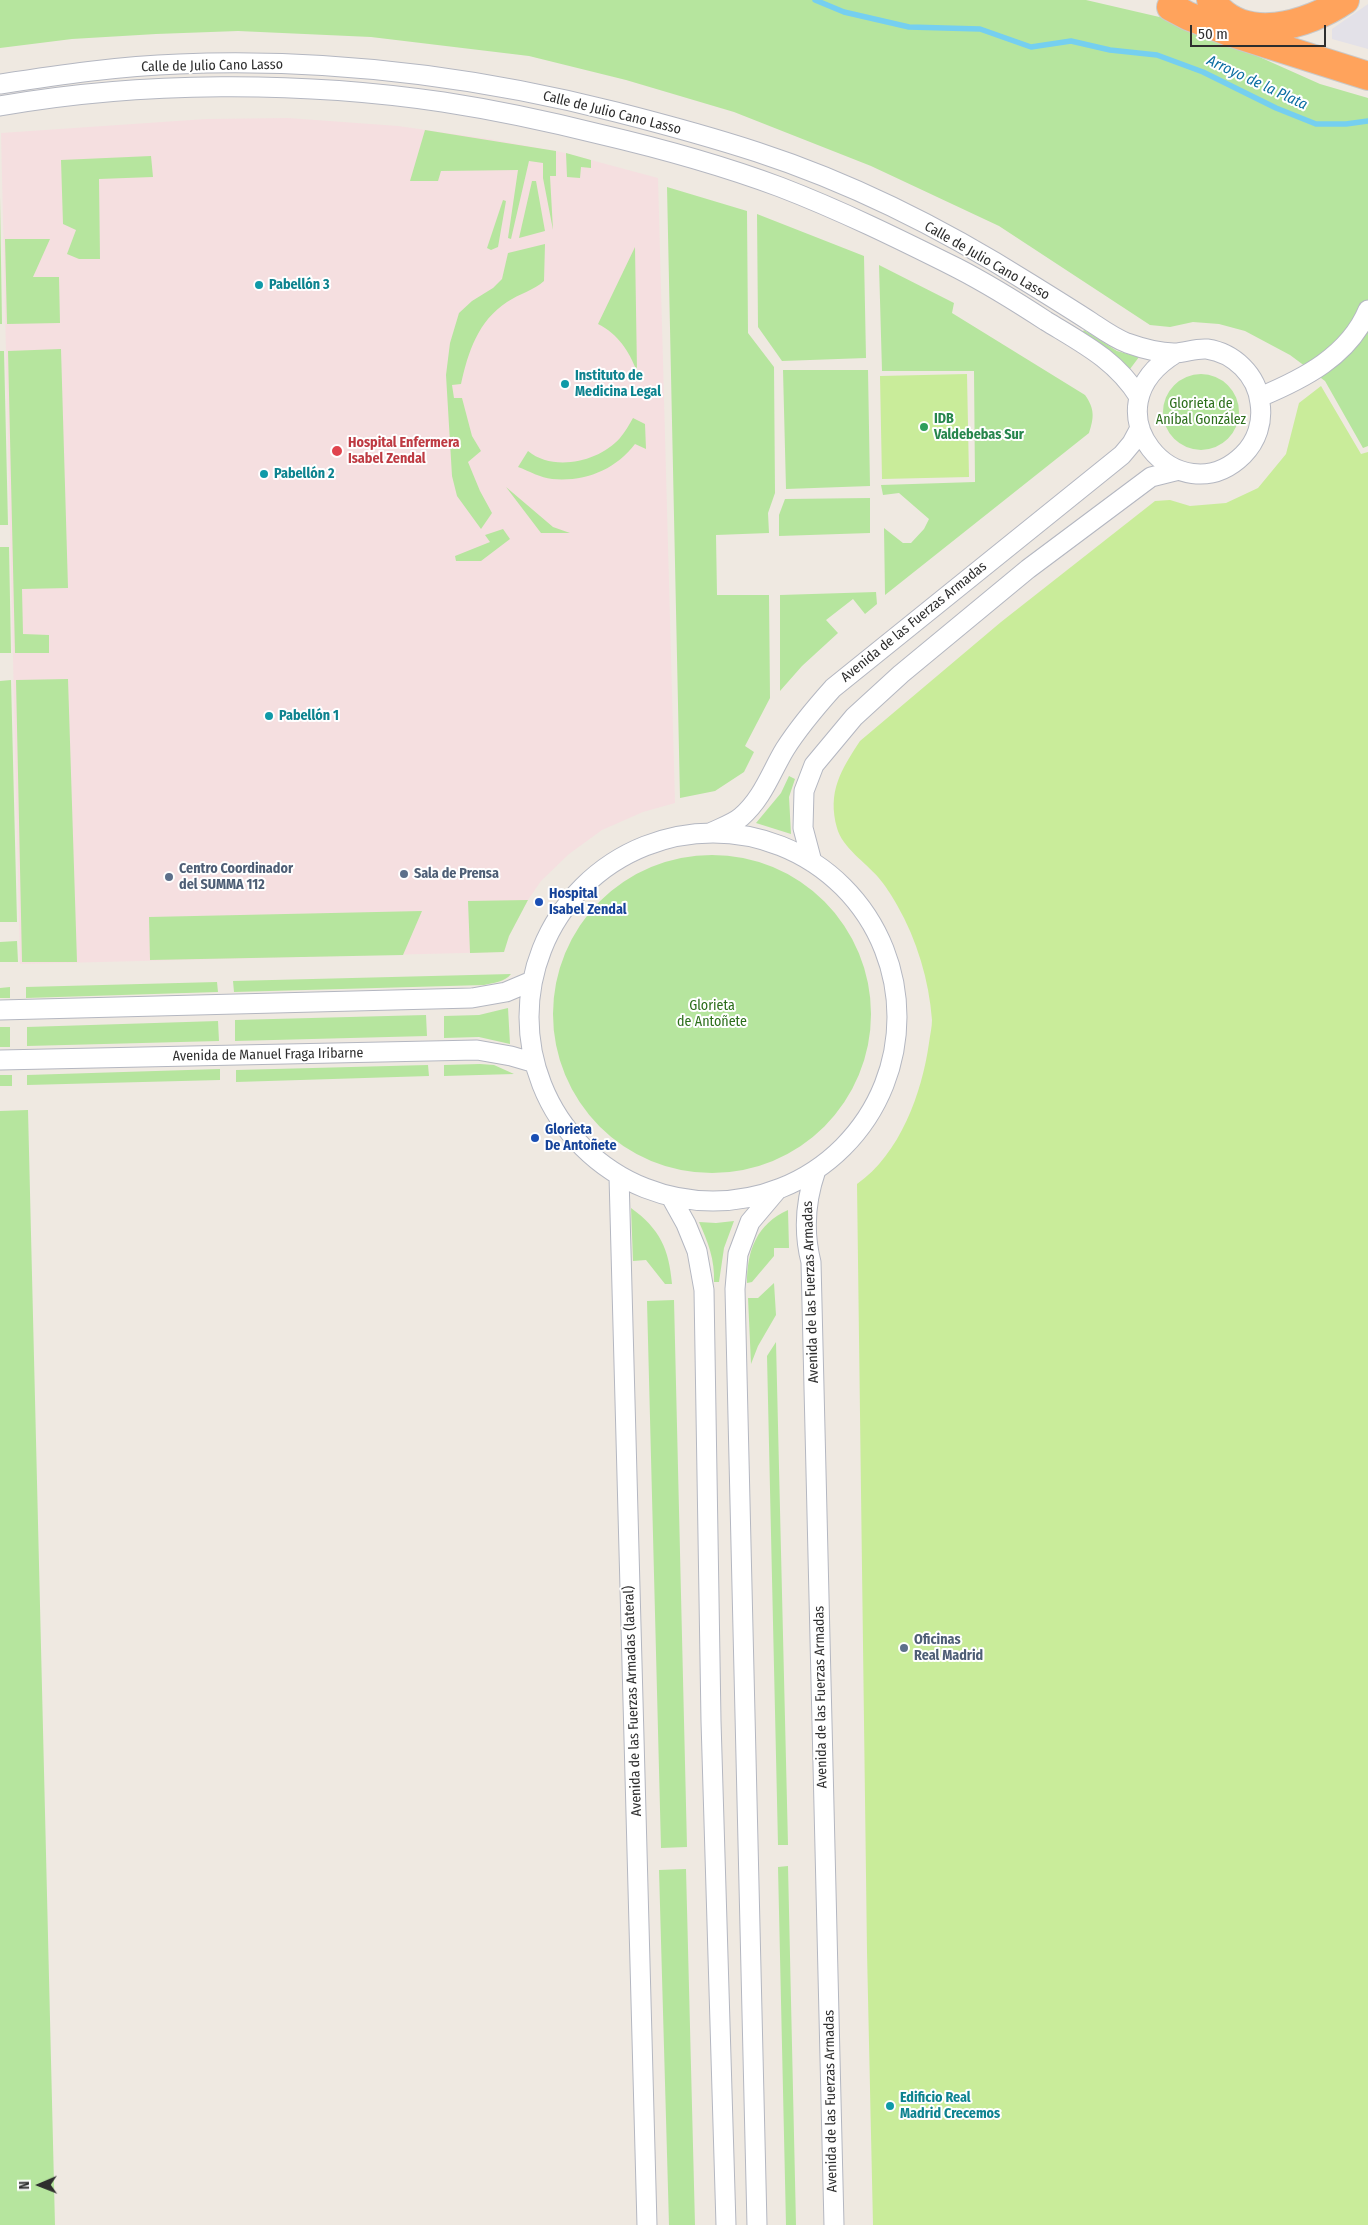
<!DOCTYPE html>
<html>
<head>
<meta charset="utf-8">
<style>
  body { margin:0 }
  #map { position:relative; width:1368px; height:2225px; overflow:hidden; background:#efe9e1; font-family:"Fira Sans Condensed",sans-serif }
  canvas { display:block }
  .north { position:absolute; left:15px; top:2160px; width:50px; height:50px; -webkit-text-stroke:4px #fff; paint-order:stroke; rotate:269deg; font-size:14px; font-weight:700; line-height:20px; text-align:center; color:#2e2e2e }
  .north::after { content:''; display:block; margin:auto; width:18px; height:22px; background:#2e2e2e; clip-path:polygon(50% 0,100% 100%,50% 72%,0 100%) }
  .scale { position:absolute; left:1190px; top:25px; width:136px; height:22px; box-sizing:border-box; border:2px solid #2e2e2e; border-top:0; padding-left:6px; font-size:15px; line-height:18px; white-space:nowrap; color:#2e2e2e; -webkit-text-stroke:4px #fff; paint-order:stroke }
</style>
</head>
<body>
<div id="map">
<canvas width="1368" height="2225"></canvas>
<div class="north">N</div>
<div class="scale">50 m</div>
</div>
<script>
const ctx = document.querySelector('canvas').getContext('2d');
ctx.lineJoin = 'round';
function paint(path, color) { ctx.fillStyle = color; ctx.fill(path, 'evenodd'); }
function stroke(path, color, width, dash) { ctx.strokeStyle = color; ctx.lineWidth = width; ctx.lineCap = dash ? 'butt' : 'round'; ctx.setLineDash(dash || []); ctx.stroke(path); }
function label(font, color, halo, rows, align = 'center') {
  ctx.font = font + ' "Fira Sans Condensed",sans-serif'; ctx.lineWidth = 4; ctx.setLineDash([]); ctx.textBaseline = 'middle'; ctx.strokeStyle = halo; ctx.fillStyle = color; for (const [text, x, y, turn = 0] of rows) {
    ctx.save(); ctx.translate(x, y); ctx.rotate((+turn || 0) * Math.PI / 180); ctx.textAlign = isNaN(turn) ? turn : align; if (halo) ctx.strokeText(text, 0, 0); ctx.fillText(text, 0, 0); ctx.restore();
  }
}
paint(new Path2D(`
  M 1368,4 L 1368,49 L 1332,39 L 1332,29 Z`), '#e3e1e8');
paint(new Path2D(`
  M 288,118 L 398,126 L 489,139 L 561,152 L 658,178 L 675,803 L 643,812 L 602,830 L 569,854 L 541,881 L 528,900 L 509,936 L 504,952 L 20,964 L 1,133 L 206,119 Z`), '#f5dfe0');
paint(new Path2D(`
  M 0,0 L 1086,0 L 1181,22 L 1320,84 L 1368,98 L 1368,446 L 1363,448 L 1325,381 L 1290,355 L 1245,331 L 1219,324 L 1193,322 L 1170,327 L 1150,325 L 999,226 L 871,166 L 734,112 L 626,80 L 529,56 L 371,37 L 238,31 L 156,34 L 72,39 L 0,48 Z
  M 425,130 L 556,151 L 556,176 L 550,176 L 553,230 L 543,178 L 543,163 L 529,161 L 511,239 L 508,238 L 518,170 L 441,171 L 438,181 L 410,181 Z
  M 566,153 L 591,160 L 591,168 L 581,167 L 580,178 L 567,177 Z
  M 151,156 L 153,177 L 99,179 L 100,259 L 79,259 L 67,254 L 76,230 L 63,224 L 61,160 Z
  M 532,181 L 536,181 L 545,231 L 519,238 Z
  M 667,187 L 747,211 L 748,333 L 774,367 L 775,493 L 768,513 L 769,533 L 716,535 L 717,595 L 769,595 L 770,698 L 745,746 L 754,752 L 744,772 L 715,791 L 680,798 Z
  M 0,197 L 2,324 L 0,324 Z
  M 503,200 L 506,201 L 498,247 L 491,250 L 487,248 Z
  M 757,214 L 864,256 L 866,358 L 782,361 L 758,327 Z
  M 5,239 L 50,239 L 33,277 L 59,277 L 60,323 L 7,324 Z
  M 545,244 L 544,281 C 534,290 519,294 507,302 C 478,321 468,352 461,384 L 452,385 L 454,398 L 462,398 L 472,436 L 481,451 L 468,462 L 480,491 L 492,513 L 481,529 L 457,496 L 452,476 L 446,375 L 450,343 L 459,313 L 472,301 L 493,288 L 502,279 L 508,253 Z
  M 635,247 L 637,371 C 628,350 619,335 598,324 Z
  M 879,265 L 954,303 L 952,313 L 1085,395 C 1095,409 1094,418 1089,433 L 885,595 L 884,528 L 903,543 L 911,543 L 924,529 L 929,519 L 899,493 L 883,495 L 881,485 L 975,482 L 974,371 L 882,371 Z
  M 1084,330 L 1117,351 L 1139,357 L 1130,369 L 1116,356 L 1082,333 Z
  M 61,349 L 68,588 L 22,589 L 23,634 L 49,635 L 49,653 L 15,653 L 8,351 Z
  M 0,351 L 4,351 L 8,525 L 0,525 Z
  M 783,370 L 868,370 L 870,486 L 786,489 Z
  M1163 412a38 38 0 1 1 76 0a38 38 0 1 1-76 0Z
  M 633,418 L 645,424 L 646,449 L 635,444 C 615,470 585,482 552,479 C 541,478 529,471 518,467 L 528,451 C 553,472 599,462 620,438 C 625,432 629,425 633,418 Z
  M 506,487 L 553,527 L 570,533 L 541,533 Z
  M 870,498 L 870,533 L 779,536 L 779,515 L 785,499 Z
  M 503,529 L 510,539 L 481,561 L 456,561 L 455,556 L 490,542 L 485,535 Z
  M 0,547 L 9,547 L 11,653 L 0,653 Z
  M 876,592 L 877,604 L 865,614 L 853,599 L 826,620 L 838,633 L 802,666 L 780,691 L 780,595 Z
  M 68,679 L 77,962 L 22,962 L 16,680 Z
  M 11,680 L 17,922 L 0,922 L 0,681 Z
  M 789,776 L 795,779 L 789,797 L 791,834 L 756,823 L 781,793 Z
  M553 1014a159 159 0 1 1 318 0a159 159 0 1 1-318 0Z
  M 528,900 L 509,936 L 504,952 L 470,953 L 468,901 Z
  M 422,911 L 403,955 L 150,960 L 149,917 Z
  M 17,941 L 18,962 L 0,962 L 0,942 Z
  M 511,974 C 505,982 493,983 484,985 L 234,992 L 233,981 Z
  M 217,982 L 218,992 L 26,998 L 26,987 Z
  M 10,987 L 10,998 L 0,998 L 0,988 Z
  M 508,1008 L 510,1044 L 479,1037 L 444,1038 L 444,1016 L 479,1015 Z
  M 426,1015 L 427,1036 L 235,1041 L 235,1020 Z
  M 218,1021 L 219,1041 L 27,1046 L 27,1027 Z
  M 0,1027 L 10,1027 L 10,1047 L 0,1047 Z
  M 480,1064 L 494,1065 L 514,1074 L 444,1076 L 444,1065 Z
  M 428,1065 L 429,1076 L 236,1082 L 236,1070 Z
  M 220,1069 L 220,1080 L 27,1085 L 27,1075 Z
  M 0,1075 L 12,1075 L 12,1086 L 0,1086 Z
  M 28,1110 L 55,2225 L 0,2225 L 0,1111 Z
  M 631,1208 C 660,1229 669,1249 672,1284 L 665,1284 L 646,1260 L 633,1261 Z
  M 788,1210 L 789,1248 L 774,1248 L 774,1256 L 752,1282 L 747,1283 C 747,1250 757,1224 788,1210 Z
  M 734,1221 L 724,1248 L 719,1282 L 714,1282 C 715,1260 708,1242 699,1222 L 716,1223 Z
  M 774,1283 L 776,1315 L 758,1346 L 751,1364 L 748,1298 L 758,1298 Z
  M 674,1300 L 687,1847 L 661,1848 L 647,1301 Z
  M 776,1342 L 788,1845 L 778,1845 L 767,1356 Z
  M 788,1866 L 796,2225 L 786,2225 L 778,1867 Z
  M 686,1869 L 695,2225 L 669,2225 L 659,1870 Z`), '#b6e59e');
paint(new Path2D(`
  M 967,374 L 969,477 L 882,479 L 880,376 Z
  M 1321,386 L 1361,454 L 1368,452 L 1368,2225 L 873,2225 L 867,1952 L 857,1184 C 900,1154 922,1093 929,1043 C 930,1035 932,1027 932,1020 C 929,980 917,940 897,905 C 892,896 885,885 878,877 C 866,863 842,847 837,828 C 827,792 841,770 860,741 L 1001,622 L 1155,501 L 1170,500 L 1190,506 L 1226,503 L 1258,488 L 1286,454 L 1299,403 Z`), '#c9ec9a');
stroke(new Path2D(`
  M 815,0 L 844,12 L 909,27 L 980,29 L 1031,47 L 1071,41 L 1110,50 L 1157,55 L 1203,72 L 1276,108 L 1316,124 L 1346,124 L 1368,121`), '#75cff0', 5.5);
const minor = new Path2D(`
  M 0,84 C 59,75 119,66 179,64 C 326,58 473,76 616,112 C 663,124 711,137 757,152 C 852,183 945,230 1029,283 C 1050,296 1071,309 1091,322 C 1103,330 1114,338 1127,343 C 1141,348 1159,353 1174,353 C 1185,353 1195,348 1207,349 C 1234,353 1257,375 1260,403 C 1263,422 1257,441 1243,455 C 1179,518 1083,409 1176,353
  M 0,106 C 141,81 301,81 443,102 C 495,110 547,121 599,134 C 659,148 721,165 780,187 C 840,210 899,239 957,268 C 988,284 1017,302 1046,321 C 1082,343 1116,360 1139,397
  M 1260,397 C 1303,379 1349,356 1368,310
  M 710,833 C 720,828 733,824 741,817 C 763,798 771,772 785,749 C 799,727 816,707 833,688 L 1122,455 L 1132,443 L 1140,428
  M529 1017a184 184 0 1 1 368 0a184 184 0 1 1-368 0Z
  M 812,862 L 803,828 L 804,791 L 814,765 L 854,717 L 901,674 L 1028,569 L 1151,477 L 1179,470
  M 0,1010 L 472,998 L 506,992 L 532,981
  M 0,1060 L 477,1050 L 511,1056 L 535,1063
  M 816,1170 C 806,1199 803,1231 811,1262 L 834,2225
  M 619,1176 L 647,2225
  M 671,1197 L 686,1224 L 697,1251 L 704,1290 L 711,1721 L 726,2225
  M 757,2225 L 735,1289 L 738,1254 L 750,1222 L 777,1190`);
const highway = new Path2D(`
  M 1211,0 C 1242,46 1308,25 1345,0
  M 1171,7 L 1188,16 L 1229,32 L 1368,76`);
stroke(minor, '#b4b7c1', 21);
stroke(highway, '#c9c9c9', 30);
stroke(minor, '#fff', 19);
stroke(highway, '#ffa35c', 28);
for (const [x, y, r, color] of [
  [259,285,5,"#0f9aa8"],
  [565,384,5,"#0f9aa8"],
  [924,427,5,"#2e9e5b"],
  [337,451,6,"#e0444e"],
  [264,474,5,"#0f9aa8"],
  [269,716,5,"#0f9aa8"],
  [404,874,5,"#5c6f8a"],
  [169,877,5,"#5c6f8a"],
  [539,902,5,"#1a4fb4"],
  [535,1138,5,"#1a4fb4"],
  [904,1648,5,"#5c6f8a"],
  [890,2106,5,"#0f9aa8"]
]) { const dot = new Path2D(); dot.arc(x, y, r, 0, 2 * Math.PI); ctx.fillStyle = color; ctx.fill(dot); stroke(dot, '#fff', 2); }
label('14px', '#2e2e2e', '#fff', [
  ["Calle de Julio Cano Lasso",212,66,-1],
  ["Calle de Julio Cano Lasso",612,113,14],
  ["Calle de Julio Cano Lasso",987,261,30],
  ["Avenida de las Fuerzas Armadas",914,622,-39],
  ["Avenida de Manuel Fraga Iribarne",268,1055,-1],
  ["Avenida de las Fuerzas Armadas",811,1292,-92],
  ["Avenida de las Fuerzas Armadas",821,1697,-91],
  ["Avenida de las Fuerzas Armadas (lateral)",633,1701,-92],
  ["Avenida de las Fuerzas Armadas",831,2101,-91]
]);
label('bold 14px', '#0d838f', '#fff', [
  ["Pabellón 3",269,285],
  ["Instituto de",575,376],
  ["Medicina Legal",575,392],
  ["Pabellón 2",274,474],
  ["Pabellón 1",279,716],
  ["Edificio Real",900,2098],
  ["Madrid Crecemos",900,2114]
], 'left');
label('14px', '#2c6e1b', '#fff', [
  ["Glorieta de",1201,404],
  ["Aníbal González",1201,420],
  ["Glorieta",712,1006],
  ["de Antoñete",712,1022]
]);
label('bold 14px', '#27864d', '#fff', [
  ["IDB",934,419],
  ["Valdebebas Sur",934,435]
], 'left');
label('bold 14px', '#be3a42', '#fff', [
  ["Hospital Enfermera",348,443],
  ["Isabel Zendal",348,459]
], 'left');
label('bold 14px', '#4e5e75', '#fff', [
  ["Centro Coordinador",179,869],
  ["del SUMMA 112",179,885],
  ["Sala de Prensa",414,874],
  ["Oficinas",914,1640],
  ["Real Madrid",914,1656]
], 'left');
label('bold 14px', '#164399', '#fff', [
  ["Hospital",549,894],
  ["Isabel Zendal",549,910],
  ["Glorieta",545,1130],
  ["De Antoñete",545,1146]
], 'left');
label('italic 15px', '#0d6fa3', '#fff', [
  ["Arroyo de la Plata",1257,83,25]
]);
</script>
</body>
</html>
